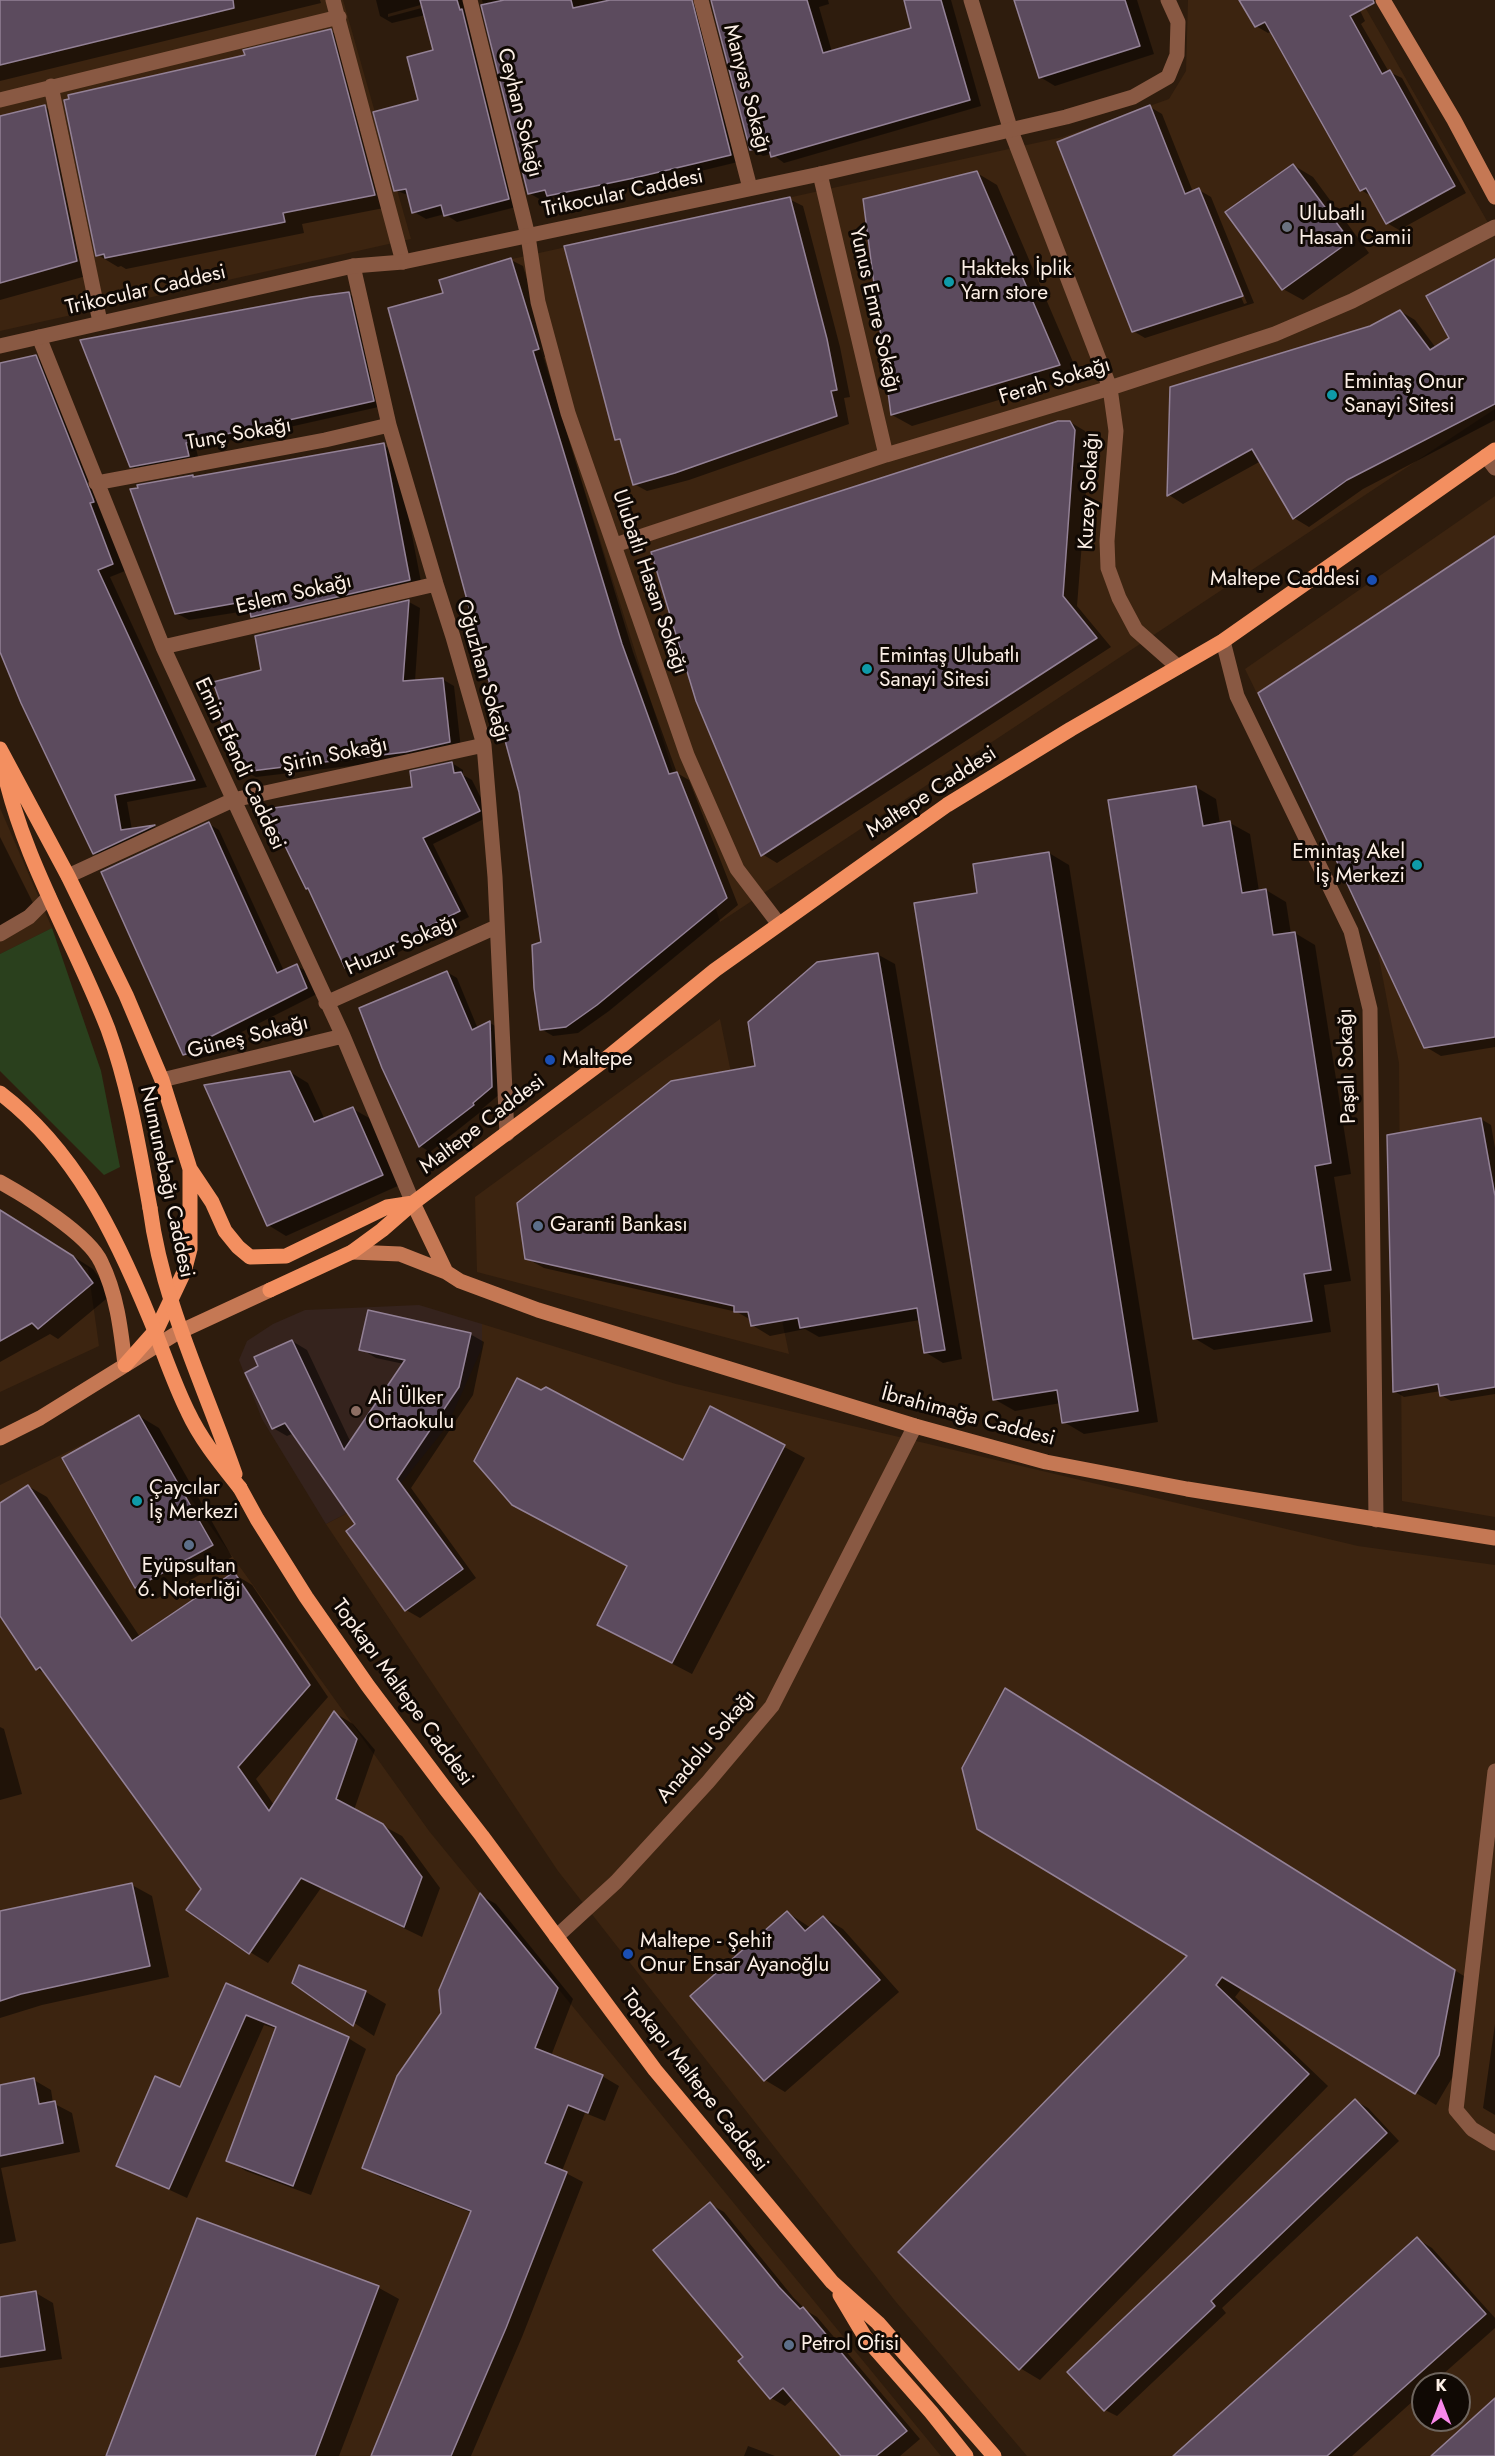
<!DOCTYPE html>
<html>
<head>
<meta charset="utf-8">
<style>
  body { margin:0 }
  #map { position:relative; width:1495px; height:2456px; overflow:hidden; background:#2e1c0d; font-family:Jost,sans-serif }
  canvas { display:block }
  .north { position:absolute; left:1411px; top:2372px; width:60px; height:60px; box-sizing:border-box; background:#100904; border:2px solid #6e655e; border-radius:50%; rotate:0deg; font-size:16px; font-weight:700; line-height:24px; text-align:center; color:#fcefe6 }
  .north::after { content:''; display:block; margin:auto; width:21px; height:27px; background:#f888eb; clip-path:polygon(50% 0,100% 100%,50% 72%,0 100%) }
</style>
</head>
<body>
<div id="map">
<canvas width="1495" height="2456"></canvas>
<div class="north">K</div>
</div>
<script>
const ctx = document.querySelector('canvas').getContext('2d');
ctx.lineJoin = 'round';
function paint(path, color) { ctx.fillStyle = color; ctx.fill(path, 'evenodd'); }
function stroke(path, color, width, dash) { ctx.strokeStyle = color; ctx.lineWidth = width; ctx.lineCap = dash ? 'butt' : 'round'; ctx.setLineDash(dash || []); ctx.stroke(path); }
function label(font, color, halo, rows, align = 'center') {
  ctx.font = font + ' Jost,sans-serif'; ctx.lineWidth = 6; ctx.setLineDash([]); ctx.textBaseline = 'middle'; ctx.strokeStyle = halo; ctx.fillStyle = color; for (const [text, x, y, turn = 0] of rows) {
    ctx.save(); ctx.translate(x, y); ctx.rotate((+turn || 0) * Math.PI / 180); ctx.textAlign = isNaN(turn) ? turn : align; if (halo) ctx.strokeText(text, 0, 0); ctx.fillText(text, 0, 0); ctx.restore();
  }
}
paint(new Path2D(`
  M 0,0 L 343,0 L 411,239 L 0,331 Z
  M 1188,0 L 1361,0 L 1495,235 L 1495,409 L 720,922 L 512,259 L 1063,137 L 1169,99 L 1186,71 Z
  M 1495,496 L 1495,1517 L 1402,1501 L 1399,1063 L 1374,932 L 1245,669 Z
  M 0,808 L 52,928 L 0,954 Z
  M 720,1019 L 789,1354 L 477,1272 L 475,1197 Z
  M 0,1224 L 88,1268 L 99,1346 L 0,1392 Z
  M 482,1324 L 676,1384 L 1358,1546 L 1495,1565 L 1495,2456 L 1027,2456 L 896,2302 L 558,1871 L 326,1524 L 399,1486 L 482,1348 ZM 1423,2384 L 1459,2384 L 1459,2420 L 1423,2420 Z
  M 134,1419 L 429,1831 L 941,2456 L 0,2456 L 0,1485 Z`), '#3c2410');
paint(new Path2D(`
  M 419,1305 L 482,1324 L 482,1348 L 447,1426 L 399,1486 L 326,1524 L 262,1419 L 239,1360 L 247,1341 L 273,1324 L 305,1310 Z`), '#35231d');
paint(new Path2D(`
  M 52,928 L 101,1071 L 120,1167 L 104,1175 L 0,1071 L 0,954 Z`), '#2a401d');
paint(new Path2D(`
  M 0,0 L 320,0 L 321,3 L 0,81 Z
  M 376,0 L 475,0 L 520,206 L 457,222 L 445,214 L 426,219 L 414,212 L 410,196 L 395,190 L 435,51 L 425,15 L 392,23 L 380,16 ZM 428,3 L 429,6 L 388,17 L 388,14 Z
  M 482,0 L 705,0 L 742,161 L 647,184 L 560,202 L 553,197 L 541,200 L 529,193 Z
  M 713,0 L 828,0 L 829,4 L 819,7 L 832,52 L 913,29 L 905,0 L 951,0 L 981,106 L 784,163 L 772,154 L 763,156 L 751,149 Z
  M 1016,0 L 1137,0 L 1154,54 L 1055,86 L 1040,77 Z
  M 1241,0 L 1355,0 L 1365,21 L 1361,24 L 1389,72 L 1402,78 L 1466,193 L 1399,230 L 1387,223 L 1371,196 L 1361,190 L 1272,31 L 1268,33 L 1256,26 Z
  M 330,31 L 351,42 L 394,206 L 302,224 L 304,233 L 126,269 L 121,266 L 118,267 L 98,255 L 246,57 Z
  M 45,107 L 65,118 L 97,273 L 0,300 L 0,117 Z
  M 1150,107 L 1162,114 L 1193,192 L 1199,190 L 1211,197 L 1254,303 L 1145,338 L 1133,331 ZM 1201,198 L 1204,198 L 1247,303 L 1244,304 Z
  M 1293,165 L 1313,177 L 1369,253 L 1303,300 L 1283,289 Z
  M 977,173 L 997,185 L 1079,376 L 912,426 L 892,415 Z
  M 789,199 L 803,206 L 840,347 L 850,397 L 844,398 L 849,424 L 689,480 L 647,491 L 634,484 L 623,443 L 617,439 Z
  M 511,260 L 523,266 L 550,356 L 544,357 L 633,652 L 677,773 L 689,780 L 738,905 L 609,1011 L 578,1033 L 553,1036 L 541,1029 L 543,943 L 445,294 Z
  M 1495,261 L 1495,420 L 1363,489 L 1309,527 L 1294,518 L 1261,461 L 1183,504 L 1169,495 L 1370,327 L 1400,311 L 1415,320 L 1436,348 L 1451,338 Z
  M 349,294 L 359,300 L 383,406 L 196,448 L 199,461 L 142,472 L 131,466 Z
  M 35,357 L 48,364 L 125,571 L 110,577 L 207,787 L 127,802 L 132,830 L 155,827 L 165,833 L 106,860 L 94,853 L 0,648 L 0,365 Z
  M 1070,422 L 1085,431 L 1090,440 L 1077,606 L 1111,647 L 777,863 L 762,854 Z
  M 383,445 L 396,452 L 422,587 L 265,623 L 253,616 L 252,610 L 189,620 L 176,613 L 192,476 L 196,478 Z
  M 1495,537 L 1495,1047 L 1441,1056 L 1426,1047 Z
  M 409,602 L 420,608 L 415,681 L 442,679 L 454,686 L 461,749 L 418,758 L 256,777 L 244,771 L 225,711 L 263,671 L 257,637 Z
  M 452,763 L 463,770 L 463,775 L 472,780 L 490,816 L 433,844 L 469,917 L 357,973 L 346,967 L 311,890 L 307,888 L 414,788 Z
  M 1196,787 L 1216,799 L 1220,824 L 1230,823 L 1250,834 L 1259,891 L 1266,890 L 1286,902 L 1291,934 L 1295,933 L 1315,945 L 1351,1174 L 1334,1177 L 1351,1281 L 1324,1285 L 1331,1332 L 1214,1350 L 1194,1338 Z
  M 209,824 L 219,830 L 284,971 L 297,966 L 308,972 L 317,994 L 212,1047 L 215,1054 L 195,1060 L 184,1054 Z
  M 0,837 L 39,915 L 0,933 Z
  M 1049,853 L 1069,865 L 1158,1422 L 1084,1434 L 1064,1422 L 1061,1403 L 1015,1411 L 994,1399 L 979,895 Z
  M 877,954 L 895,964 L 962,1359 L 943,1363 L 925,1352 L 920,1320 L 819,1337 L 805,1329 L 770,1336 L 752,1325 L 751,1320 L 737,1312 L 544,1268 L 526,1258 L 757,1068 Z
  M 447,972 L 457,978 L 478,1029 L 490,1023 L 499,1028 L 501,1093 L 482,1109 L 483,1110 L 430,1152 L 420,1146 L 384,1067 Z
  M 290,1072 L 308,1083 L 325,1120 L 353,1109 L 371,1119 L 400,1185 L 286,1236 L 268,1225 Z
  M 1481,1119 L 1491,1125 L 1495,1148 L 1495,1394 L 1451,1401 L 1441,1395 L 1441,1391 L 1404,1397 L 1394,1391 Z
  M 0,1210 L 93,1269 L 111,1295 L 58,1339 L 50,1334 L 0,1362 Z
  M 470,1334 L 484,1342 L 473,1395 L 411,1488 L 476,1578 L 420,1618 L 406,1610 L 357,1524 L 294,1433 L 287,1436 L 273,1428 L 260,1367 L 292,1341 L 307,1350 L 351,1443 L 404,1364 L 376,1358 L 361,1349 Z
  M 711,1408 L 805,1458 L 692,1674 L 619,1636 L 629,1566 Z
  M 139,1416 L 159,1428 L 232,1557 L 156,1599 L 136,1587 Z
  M 28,1486 L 47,1497 L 140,1637 L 234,1574 L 252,1585 L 328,1697 L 256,1779 L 274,1805 L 335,1713 L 353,1724 L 375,1750 L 354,1810 L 402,1836 L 440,1888 L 422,1937 L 321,1888 L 268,1963 L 250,1952 L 48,1675 L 37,1669 L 0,1613 L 0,1505 Z
  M 1026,1701 L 1475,1983 L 1459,2066 L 1436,2105 L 1242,1988 L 1235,1997 L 1328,2086 L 1040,2380 L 1020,2368 L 1190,1956 Z
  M 0,1727 L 4,1729 L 22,1794 L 0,1800 Z
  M 132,1885 L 152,1896 L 169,1977 L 42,2005 L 0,2018 L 0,1912 Z
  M 480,1895 L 496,1904 L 573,1999 L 551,2056 L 602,2076 L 619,2086 L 605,2121 L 585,2113 L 562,2171 L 583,2182 L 522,2337 L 471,2456 L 372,2456 L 472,2213 L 380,2177 L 363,2167 L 443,2013 Z
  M 788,1913 L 811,1928 L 823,1917 L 843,1929 L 899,1992 L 785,2092 L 765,2080 L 692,1997 Z
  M 300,1967 L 366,1992 L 386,2004 L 374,2036 L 294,1983 Z
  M 227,1985 L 348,2038 L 366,2049 L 311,2195 L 246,2171 L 228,2160 L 277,2029 L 264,2025 L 187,2198 L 118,2166 L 181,2089 Z
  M 1495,2024 L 1495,2115 L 1483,2108 Z
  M 34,2080 L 51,2090 L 53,2103 L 72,2113 L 80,2152 L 1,2168 L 16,2241 L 0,2244 L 0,2086 Z
  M 1356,2101 L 1368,2108 L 1399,2141 L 1222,2308 L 1226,2313 L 1117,2416 L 1105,2410 Z
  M 710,2204 L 724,2212 L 793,2297 L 807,2311 L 817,2317 L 920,2439 L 900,2456 L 843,2456 L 794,2398 L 785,2406 L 771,2398 L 745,2357 Z
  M 198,2220 L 379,2288 L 399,2299 L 339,2456 L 108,2456 Z
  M 1417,2239 L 1432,2248 L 1495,2318 L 1495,2328 L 1432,2384 L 1423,2384 L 1423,2392 L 1352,2456 L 1175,2456 Z
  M 36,2293 L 53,2303 L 62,2359 L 0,2368 L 0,2298 Z
  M 748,2446 L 775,2456 L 744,2456 Z`), '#0007');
const building = new Path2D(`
  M 0,0 L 233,0 L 234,8 L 0,65 Z
  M 420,0 L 457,0 L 460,10 L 462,9 L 509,199 L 444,216 L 441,205 L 412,213 L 406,189 L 394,191 L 373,112 L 418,100 L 407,57 L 433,50 Z
  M 504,0 L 571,0 L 573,8 L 610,0 L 692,0 L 731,155 L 634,178 L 547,196 L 545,190 L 528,194 L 481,5 Z
  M 711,0 L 807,0 L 823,53 L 911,28 L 904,0 L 941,0 L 970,100 L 771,157 L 768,146 L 750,150 Z
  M 1014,0 L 1125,0 L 1140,46 L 1039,78 Z
  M 1239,0 L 1373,0 L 1374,3 L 1350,16 L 1382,74 L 1390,70 L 1455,186 L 1386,224 L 1366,188 L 1360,191 L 1265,22 L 1255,27 Z
  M 331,29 L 375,195 L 283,213 L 285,222 L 105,258 L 104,254 L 96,256 L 64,100 L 69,99 L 68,95 L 245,55 L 243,50 Z
  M 45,105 L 77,261 L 0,283 L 0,116 Z
  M 1150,105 L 1185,194 L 1199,188 L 1243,296 L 1132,332 L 1057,142 Z
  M 1293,164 L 1350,241 L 1282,290 L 1225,212 Z
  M 977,171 L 1060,365 L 891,415 L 863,199 Z
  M 790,197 L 827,339 L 837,390 L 831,391 L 837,416 L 675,473 L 633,485 L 620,439 L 615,440 L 564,246 Z
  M 511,258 L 539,349 L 533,351 L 622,644 L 669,774 L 677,772 L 727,898 L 597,1005 L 566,1027 L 540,1030 L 534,988 L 532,945 L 541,942 L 519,792 L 388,308 L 443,293 L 439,280 Z
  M 1495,259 L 1495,404 L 1347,480 L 1293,519 L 1252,449 L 1167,496 L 1170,387 L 1370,326 L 1400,310 L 1430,350 L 1449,338 L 1426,296 Z
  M 349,292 L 374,401 L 186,443 L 189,456 L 130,467 L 80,340 L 311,297 Z
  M 36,355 L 93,499 L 94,502 L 90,503 L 113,564 L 98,570 L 195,780 L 115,795 L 121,830 L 155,825 L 93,854 L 21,703 L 0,652 L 0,363 Z
  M 1058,421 L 1070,421 L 1075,430 L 1063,596 L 1097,638 L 761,856 L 696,701 L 651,552 Z
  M 384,443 L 410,580 L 251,617 L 248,601 L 175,614 L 130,489 L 138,488 L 137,485 L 193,475 L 193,477 Z
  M 1495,536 L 1495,1037 L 1424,1048 L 1258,693 Z
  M 409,600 L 403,681 L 443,678 L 450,742 L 406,752 L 243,772 L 217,711 L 223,710 L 213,682 L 261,670 L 255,636 Z
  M 452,762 L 454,773 L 461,772 L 480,811 L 423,838 L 460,911 L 345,968 L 308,888 L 306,889 L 267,809 L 412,787 L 410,771 Z
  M 1196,786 L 1203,826 L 1230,821 L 1242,893 L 1266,889 L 1273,935 L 1295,932 L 1331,1163 L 1315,1166 L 1331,1270 L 1304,1274 L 1312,1321 L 1193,1339 L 1108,800 Z
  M 209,822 L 277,973 L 297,964 L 307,988 L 202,1041 L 205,1048 L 183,1055 L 101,872 Z
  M 1049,852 L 1138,1411 L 1062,1423 L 1057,1390 L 993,1400 L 914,903 L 977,893 L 973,864 Z
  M 878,953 L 945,1350 L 924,1353 L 917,1308 L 800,1328 L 798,1318 L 751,1326 L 748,1312 L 734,1312 L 734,1306 L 525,1259 L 517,1203 L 671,1081 L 755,1066 L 748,1022 L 817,962 Z
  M 447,971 L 472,1030 L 490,1021 L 492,1087 L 473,1103 L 474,1105 L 419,1147 L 382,1068 L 359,1008 Z
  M 290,1071 L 314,1122 L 353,1107 L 383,1175 L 267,1226 L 204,1085 Z
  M 1481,1118 L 1495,1196 L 1495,1387 L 1440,1396 L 1438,1384 L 1393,1392 L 1387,1135 Z
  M 0,1210 L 73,1256 L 93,1283 L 38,1329 L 32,1323 L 0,1341 Z
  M 368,1310 L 471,1333 L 459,1387 L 397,1479 L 463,1569 L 405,1611 L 346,1531 L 355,1524 L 285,1423 L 272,1429 L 245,1373 L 258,1366 L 254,1357 L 292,1340 L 344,1450 L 405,1360 L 359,1350 Z
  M 517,1378 L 541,1390 L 546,1387 L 683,1460 L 710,1406 L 785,1445 L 672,1663 L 597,1625 L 627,1566 L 512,1505 L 474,1461 Z
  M 139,1415 L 213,1545 L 135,1588 L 62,1458 Z
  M 28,1485 L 132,1641 L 234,1572 L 310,1685 L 238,1767 L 269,1811 L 334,1711 L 357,1739 L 336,1799 L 383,1824 L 422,1877 L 404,1927 L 301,1878 L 249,1954 L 186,1910 L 201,1889 L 40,1667 L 36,1670 L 0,1616 L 0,1503 Z
  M 1005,1688 L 1455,1970 L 1439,2055 L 1415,2094 L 1222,1977 L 1216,1985 L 1309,2074 L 1019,2370 L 898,2252 L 1187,1956 L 977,1829 L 962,1768 Z
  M 132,1883 L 150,1966 L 21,1994 L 0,2001 L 0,1911 Z
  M 480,1893 L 558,1988 L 535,2048 L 603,2075 L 588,2113 L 568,2105 L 545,2163 L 567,2172 L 506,2328 L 451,2456 L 371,2456 L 471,2211 L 362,2168 L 397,2076 L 441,2013 L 439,1990 Z
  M 787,1911 L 805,1931 L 823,1916 L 880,1980 L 764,2081 L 690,1996 Z
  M 299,1965 L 366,1991 L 353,2026 L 292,1983 Z
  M 226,1983 L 349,2037 L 293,2186 L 226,2161 L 276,2027 L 246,2015 L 169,2189 L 116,2166 L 155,2076 L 180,2087 Z
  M 34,2078 L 39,2104 L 55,2101 L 63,2143 L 0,2156 L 0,2085 Z
  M 1355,2099 L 1387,2133 L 1211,2301 L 1215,2306 L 1104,2411 L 1067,2372 Z
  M 710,2202 L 779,2287 L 800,2309 L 803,2307 L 907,2431 L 876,2456 L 841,2456 L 783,2388 L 770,2399 L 738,2361 L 743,2357 L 653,2250 Z
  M 197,2218 L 379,2286 L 315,2456 L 106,2456 Z
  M 1417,2237 L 1486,2314 L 1327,2456 L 1173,2456 Z
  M 36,2291 L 45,2350 L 0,2357 L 0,2297 Z
  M 1495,2398 L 1495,2456 L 1431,2456 Z`);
paint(building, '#5c4b5e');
stroke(building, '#938196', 1.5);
stroke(new Path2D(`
  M 333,0 L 403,262
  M 470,0 L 528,236 L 538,302 L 568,413 L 687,755 L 737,869 L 778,923
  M 701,0 L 750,188
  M 971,0 L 1011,131 L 1110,388 L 1116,431 L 1107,541 L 1108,568 L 1119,598 L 1136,630 L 1178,667
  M 51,86 L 100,322
  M 0,100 L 339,17
  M 820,174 L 886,455
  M 353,266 L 389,425 L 436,584 L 453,637 L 484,745 L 495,877 L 507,1134
  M 39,337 L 163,647 L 343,1036 L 413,1203
  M 1486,456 L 1495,468
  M 96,483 L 325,440 L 389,425
  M 615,545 L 886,455 L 1110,388 L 1275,334 L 1352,301 L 1495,227
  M 163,647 L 436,584
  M 68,876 L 233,800 L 484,745
  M 0,934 L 29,917 L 49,897
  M 326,1003 L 496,927
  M 162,1080 L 343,1036
  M 1495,1771 L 1456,2110 L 1472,2129 L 1495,2143
  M 556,1937 L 616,1882 L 708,1782 L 772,1706 L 915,1426`), '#895943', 15);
stroke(new Path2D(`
  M 0,346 L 353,266 L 403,262 L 820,174 L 1066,117 L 1133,97 L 1168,77 L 1177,55 L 1178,22 L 1168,0
  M 1223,641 L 1237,696 L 1351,931 L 1370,1009 L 1376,1520`), '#895943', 15);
stroke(new Path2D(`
  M 1383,0 L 1454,120 L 1495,197
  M 0,1182 C 27,1197 88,1234 101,1262 C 117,1294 121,1331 125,1365
  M 413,1203 L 446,1272
  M 352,1252 L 400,1254 L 446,1272 L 460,1281 L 538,1310 L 915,1426 L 1046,1462 L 1187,1489 L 1495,1538
  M 0,1438 L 40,1418 L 177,1333 L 270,1290`), '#c57854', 15);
stroke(new Path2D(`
  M 0,749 L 68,876 L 126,995 L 162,1080 L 190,1169 L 212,1202 L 225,1231 L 238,1247 L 250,1257 L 286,1256 L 387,1207 L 413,1203
  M 3,766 C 22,858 74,941 108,1029 C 129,1087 139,1148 150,1208
  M 270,1290 L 352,1252 L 382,1230 L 413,1203 L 602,1062 L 715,970 L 947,805 L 1071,729 L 1223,641 L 1495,450
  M 125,1365 L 157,1329 L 184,1272 L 190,1249 L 190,1169
  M 240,1488 L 257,1519 L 306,1597 L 368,1686 L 444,1787 L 482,1836 L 655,2070 L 832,2282 L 878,2323 L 994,2456
  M 840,2295 L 865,2337 L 931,2412 L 966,2456`), '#f38f60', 15);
stroke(new Path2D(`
  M 0,1093 C 75,1150 115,1234 150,1319 C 163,1350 173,1382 188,1412 C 201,1440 221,1464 240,1488
  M 150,1208 C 162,1301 204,1385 235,1474`), '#f38f60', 15);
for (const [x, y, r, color] of [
  [1287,227,6,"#6b7280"],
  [949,282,6,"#0f9aa8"],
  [1332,395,6,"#0f9aa8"],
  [1372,580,6,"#1a4fb4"],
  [867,669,6,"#0f9aa8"],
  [1417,865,6,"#0f9aa8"],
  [550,1060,6,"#1a4fb4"],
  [538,1226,6,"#5c6f8a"],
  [356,1411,6,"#8d6e63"],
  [137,1501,6,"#0f9aa8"],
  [189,1545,6,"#5c6f8a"],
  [628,1954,6,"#1a4fb4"],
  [789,2345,6,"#5c6f8a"]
]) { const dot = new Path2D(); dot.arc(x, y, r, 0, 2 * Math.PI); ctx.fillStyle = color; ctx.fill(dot); stroke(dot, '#100904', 2); }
label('21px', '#fcefe6', '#100904', [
  ["Manyas Sokağı",746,89,75],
  ["Ceyhan Sokağı",519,113,76],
  ["Trikocular Caddesi",623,194,-12],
  ["Trikocular Caddesi",146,291,-13],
  ["Yunus Emre Sokağı",874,310,77],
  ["Ferah Sokağı",1055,382,-17],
  ["Tunç Sokağı",239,435,-10],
  ["Kuzey Sokağı",1090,491,-87],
  ["Ulubatlı Hasan Sokağı",649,582,71],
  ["Eslem Sokağı",294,595,-13],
  ["Oğuzhan Sokağı",482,671,74],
  ["Şirin Sokağı",335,756,-12],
  ["Emin Efendi Caddesi",239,764,65],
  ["Maltepe Caddesi",932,793,-33],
  ["Huzur Sokağı",402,946,-24],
  ["Güneş Sokağı",248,1038,-14],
  ["Paşalı Sokağı",1348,1066,-92],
  ["Maltepe Caddesi",483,1125,-37],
  ["Numunebağı Caddesi",166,1182,78],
  ["İbrahimağa Caddesi",968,1417,15],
  ["Topkapı Maltepe Caddesi",402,1693,54],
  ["Anadolu Sokağı",707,1747,-50],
  ["Topkapı Maltepe Caddesi",694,2081,52]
]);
label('21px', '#fcefe6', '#100904', [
  ["Ulubatlı",1299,215],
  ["Hasan Camii",1299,239],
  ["Hakteks İplik",961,270],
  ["Yarn store",961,294],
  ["Emintaş Onur",1344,383],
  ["Sanayi Sitesi",1344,407],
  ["Maltepe Caddesi",1360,580,"right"],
  ["Emintaş Ulubatlı",879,657],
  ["Sanayi Sitesi",879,681],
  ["Emintaş Akel",1405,853,"right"],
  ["İş Merkezi",1405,877,"right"],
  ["Maltepe",562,1060],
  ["Garanti Bankası",550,1226],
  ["Ali Ülker",368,1399],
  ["Ortaokulu",368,1423],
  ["Çaycılar",149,1489],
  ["İş Merkezi",149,1513],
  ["Eyüpsultan",189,1567,"center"],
  ["6. Noterliği",189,1591,"center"],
  ["Maltepe - Şehit",640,1942],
  ["Onur Ensar Ayanoğlu",640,1966],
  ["Petrol Ofisi",801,2345]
], 'left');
</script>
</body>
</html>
